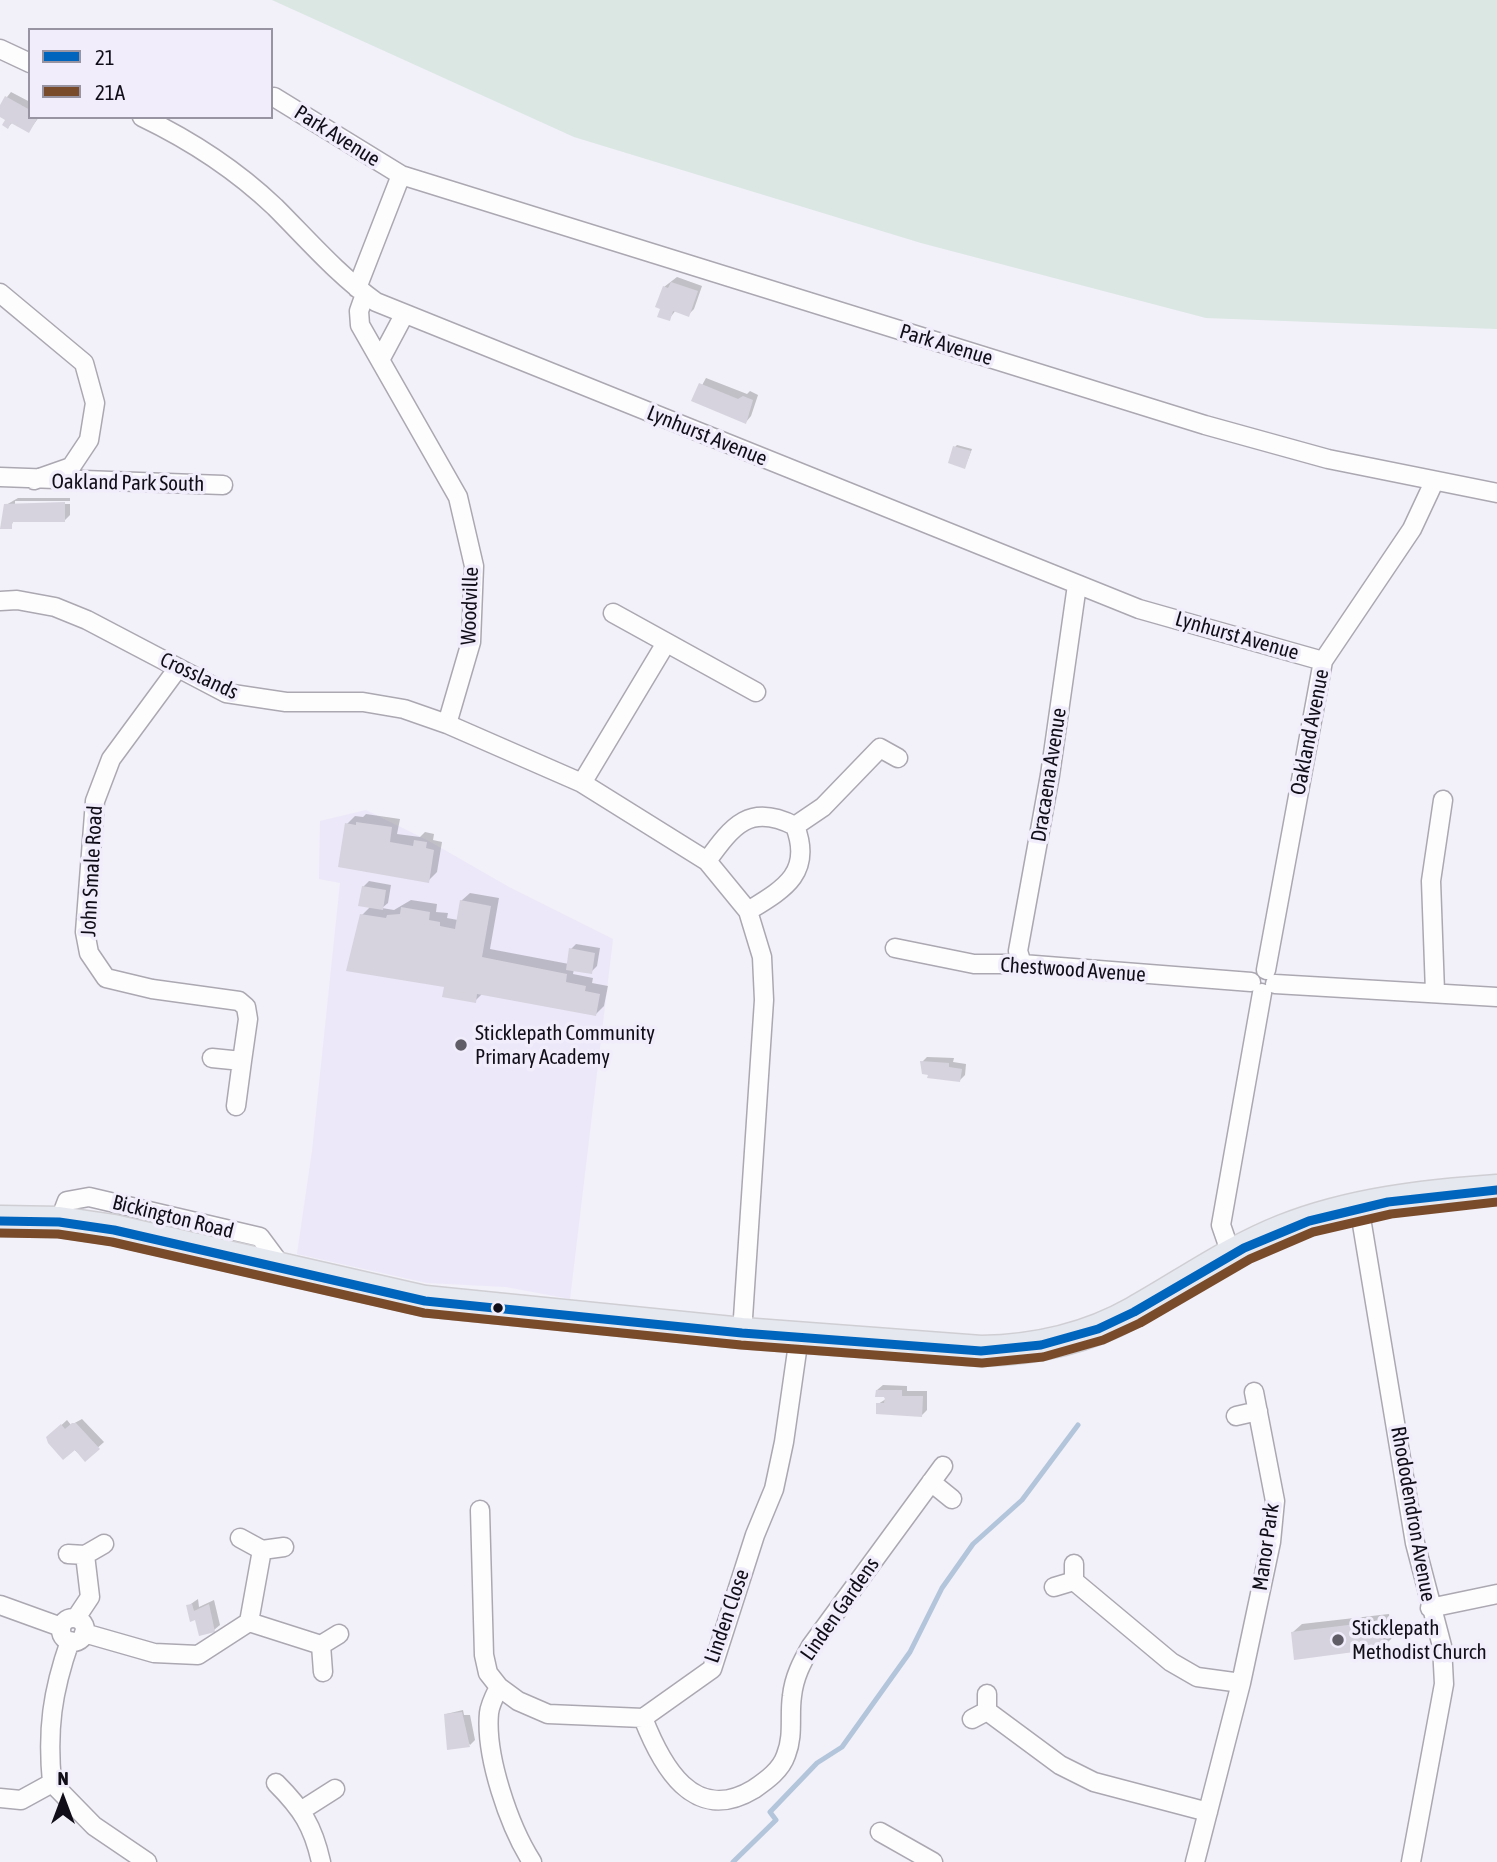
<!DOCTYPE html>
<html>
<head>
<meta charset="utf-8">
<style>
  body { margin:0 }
  #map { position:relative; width:1497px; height:1862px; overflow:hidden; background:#f2f0f8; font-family:"Asap Condensed",sans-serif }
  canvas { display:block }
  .legend { position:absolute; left:28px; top:28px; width:245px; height:91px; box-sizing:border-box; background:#f1edfb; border:2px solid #9894a1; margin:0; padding:9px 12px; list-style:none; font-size:21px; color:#120e19 }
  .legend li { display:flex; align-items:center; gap:14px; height:35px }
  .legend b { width:35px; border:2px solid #9894a1 }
  .north { position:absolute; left:28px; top:1764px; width:70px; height:70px; -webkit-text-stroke:5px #f1edfb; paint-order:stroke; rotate:0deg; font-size:19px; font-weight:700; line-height:28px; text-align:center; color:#120e19 }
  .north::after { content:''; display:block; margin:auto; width:24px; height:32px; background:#120e19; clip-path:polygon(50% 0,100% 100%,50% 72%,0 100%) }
</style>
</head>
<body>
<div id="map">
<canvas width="1497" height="1862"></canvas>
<ul class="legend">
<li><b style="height:9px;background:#0065bd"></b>21</li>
<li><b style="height:9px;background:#7a4b2a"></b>21A</li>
</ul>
<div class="north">N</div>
</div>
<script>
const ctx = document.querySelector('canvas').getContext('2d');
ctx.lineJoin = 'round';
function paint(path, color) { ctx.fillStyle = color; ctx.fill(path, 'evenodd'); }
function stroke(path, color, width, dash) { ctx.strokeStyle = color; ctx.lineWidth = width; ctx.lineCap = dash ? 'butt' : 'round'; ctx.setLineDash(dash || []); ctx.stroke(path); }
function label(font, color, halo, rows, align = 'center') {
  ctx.font = font + ' "Asap Condensed",sans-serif'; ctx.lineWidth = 7; ctx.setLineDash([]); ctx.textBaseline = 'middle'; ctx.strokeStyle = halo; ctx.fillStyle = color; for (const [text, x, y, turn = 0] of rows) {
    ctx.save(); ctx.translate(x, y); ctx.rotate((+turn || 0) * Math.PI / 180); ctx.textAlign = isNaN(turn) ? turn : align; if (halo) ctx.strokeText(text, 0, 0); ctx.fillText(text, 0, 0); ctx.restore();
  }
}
paint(new Path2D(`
  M 366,810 L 429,841 L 509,887 L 613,939 L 570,1299 L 506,1287 L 427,1283 L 297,1254 L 312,1151 L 340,883 L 319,879 L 320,821 Z`), '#ece8f9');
paint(new Path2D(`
  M 272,0 L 1497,0 L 1497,329 L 1206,318 L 921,243 L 574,137 Z`), '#dae7e3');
paint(new Path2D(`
  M 11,92 L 30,102 L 30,117 L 39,117 L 29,131 L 13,122 L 8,127 L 7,119 L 0,115 L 0,106 Z
  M 677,277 L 702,286 L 694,309 L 688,315 L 676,310 L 669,319 L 664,287 Z
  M 706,378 L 747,394 L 750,391 L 758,395 L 751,416 L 746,422 L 694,400 Z
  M 957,445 L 972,449 L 965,467 L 955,447 Z
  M 18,498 L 70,498 L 70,501 L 15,501 L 15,504 L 70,504 L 70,515 L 64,521 L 13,521 L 11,528 L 6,505 Z
  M 366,814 L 400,819 L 397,834 L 420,837 L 425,832 L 434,834 L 433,840 L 442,842 L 437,872 L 428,881 L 347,824 L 355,816 L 363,817 Z
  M 369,881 L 391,885 L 388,903 L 382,908 L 394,910 L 411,900 L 437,904 L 436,912 L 448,913 L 447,918 L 458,920 L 461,901 L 470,893 L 499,898 L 490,949 L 569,964 L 571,949 L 576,944 L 600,948 L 597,966 L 591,972 L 574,969 L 573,974 L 593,978 L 592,983 L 608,986 L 604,1006 L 596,1014 L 483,993 L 475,1001 L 446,985 L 362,915 L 371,906 L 363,887 Z
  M 927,1057 L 954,1058 L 953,1062 L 966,1064 L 965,1075 L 960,1080 L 922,1062 Z
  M 883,1385 L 907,1386 L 907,1391 L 927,1391 L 927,1410 L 921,1416 L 878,1404 L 886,1399 L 877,1390 Z
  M 82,1419 L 104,1442 L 85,1459 L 54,1432 L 67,1420 L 71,1425 Z
  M 198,1599 L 199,1607 L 214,1600 L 220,1625 L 214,1630 L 197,1618 L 188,1606 Z
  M 1389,1614 L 1392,1638 L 1383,1647 L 1293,1632 L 1302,1624 Z
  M 463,1710 L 464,1715 L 470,1715 L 475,1740 L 470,1745 L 446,1714 Z`), '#0003');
stroke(new Path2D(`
  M 733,1862 L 776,1820 L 770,1812 L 817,1763 L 842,1747 L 910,1652 L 942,1588 L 973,1544 L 1022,1500 L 1078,1425`), '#b2c5db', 5);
paint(new Path2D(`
  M 5,96 L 30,110 L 30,117 L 38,117 L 29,133 L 11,123 L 8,129 L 2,125 L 5,120 L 0,117 L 0,105 Z
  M 671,282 L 698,291 L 689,317 L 673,311 L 670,321 L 657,317 L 660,309 L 655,307 L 663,286 L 668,288 Z
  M 699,383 L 738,399 L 743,396 L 753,400 L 746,424 L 691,401 Z
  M 953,446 L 971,451 L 965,469 L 948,463 Z
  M 65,502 L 65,522 L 12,522 L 12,529 L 0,529 L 4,504 Z
  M 356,822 L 392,827 L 390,842 L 413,846 L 414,840 L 427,842 L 426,848 L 434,850 L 429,883 L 338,867 L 345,823 L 356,825 Z
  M 362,886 L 386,890 L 383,910 L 358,906 Z
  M 460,900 L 491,906 L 482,957 L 567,974 L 566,982 L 586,986 L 585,991 L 600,994 L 596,1016 L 477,994 L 476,1003 L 442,997 L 444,987 L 346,971 L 360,914 L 386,918 L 387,915 L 400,914 L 401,907 L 430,912 L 429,920 L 440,922 L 440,926 L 455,929 Z
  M 569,948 L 595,953 L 592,974 L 566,970 Z
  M 920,1061 L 949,1063 L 949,1067 L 962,1069 L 960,1082 L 927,1078 L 928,1075 L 922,1074 Z
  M 876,1390 L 902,1390 L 902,1396 L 923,1396 L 922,1417 L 876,1414 L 876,1403 L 884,1403 L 885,1397 L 875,1397 Z
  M 72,1423 L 76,1423 L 100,1449 L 85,1462 L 75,1450 L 63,1460 L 48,1443 L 46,1437 L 61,1424 L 65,1429 Z
  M 192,1604 L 194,1611 L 209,1604 L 215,1632 L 199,1636 L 195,1620 L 190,1622 L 186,1605 Z
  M 1381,1621 L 1384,1648 L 1294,1660 L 1291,1632 Z
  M 462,1712 L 470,1747 L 447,1750 L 444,1714 Z`), '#d6d3de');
const street = new Path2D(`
  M 0,49 L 30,63
  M 274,97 L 401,175 L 1205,425 L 1328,459 L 1497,493
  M 142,117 C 192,141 235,169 275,207 C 308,240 338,275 376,302 L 1139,609 L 1323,661
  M 357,288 L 401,175
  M 0,293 L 84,363 L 95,403 L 89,440 L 71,467 L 34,480
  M 365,294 L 359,311 L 360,325 L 458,497 L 474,566 L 471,642 L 447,724
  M 380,360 L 404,315
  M 0,477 L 223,485
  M 0,601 L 17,600 L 55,607 L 87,620 L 226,693 L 286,702 L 363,702 L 404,709 L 447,724 L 582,783 L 707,861 L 748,911 L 762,957 L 764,1000 L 742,1333
  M 613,613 L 756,692
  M 178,668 L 111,759 L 95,801 L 85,932 L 89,953 L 106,978 L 152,989 L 239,1001 L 246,1007 L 248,1019 L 242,1061 L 212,1058
  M 582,783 L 666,643
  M 795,826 L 823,807 L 880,748 L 898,758
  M 707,861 C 733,825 750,803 795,826 C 813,873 784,889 748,911
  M 895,948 L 974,964 L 1022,964 L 1251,982
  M 1022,964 L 1018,951 L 1050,775 L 1077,585
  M 1266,970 L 1323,661 L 1412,529 L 1434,482
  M 1275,984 L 1497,997
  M 1435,992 L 1431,881 L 1443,800
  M 236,1106 L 242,1061
  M 1359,1206 L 1415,1543 L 1442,1646 L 1444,1684 L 1411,1862
  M 59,1222 L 67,1201 L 89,1197 L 260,1237 L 283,1268
  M 1231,1254 L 1221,1225 L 1262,993
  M 1236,1416 L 1258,1411
  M 931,1482 L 952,1499
  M 480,1510 L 484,1655 L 488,1673 L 499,1687 C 495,1695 490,1704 489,1713 C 485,1756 509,1826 532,1862
  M 240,1538 L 262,1550 L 284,1547
  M 68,1554 L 85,1555 L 104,1544
  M 1074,1564 L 1074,1581 L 1171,1662 L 1197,1677 L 1241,1683
  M 1054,1587 L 1074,1581
  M 0,1605 L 61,1627
  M 1430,1608 L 1497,1594
  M 76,1618 L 90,1597 L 85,1555
  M61 1630a12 12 0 1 1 24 0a12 12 0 1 1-24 0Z
  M 249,1622 L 321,1645
  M 84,1633 L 154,1653 L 198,1655 L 249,1622 L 262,1550
  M 70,1641 C 52,1692 47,1730 52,1783 L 94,1826 L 147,1862
  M 323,1672 L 321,1645 L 339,1634
  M 499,1687 L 518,1701 L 548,1714 L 643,1718 L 712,1669 L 755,1535 L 774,1489 L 784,1442 L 799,1337
  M 987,1711 L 1060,1765 L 1094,1782 L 1208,1812
  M 643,1718 C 661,1764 693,1826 754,1789 C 767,1780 781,1770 786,1755 C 794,1735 789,1716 792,1696 C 794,1677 802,1662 811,1646 L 943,1466
  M 972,1719 L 987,1711 L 987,1694
  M 276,1783 C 302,1809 313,1826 321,1862
  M 0,1798 L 21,1800 L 52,1783
  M 302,1810 L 335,1789
  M 880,1832 L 933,1862
  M 1195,1862 L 1241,1683 L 1271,1542 L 1275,1501 L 1254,1392`);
const primary = new Path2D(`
  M 0,1221 L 59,1222 L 114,1230 L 425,1301 L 742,1333 L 981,1351 C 1034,1350 1088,1338 1134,1312 C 1184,1284 1230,1251 1283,1230 C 1351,1203 1425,1195 1497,1190`);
stroke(street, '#aca8b2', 21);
stroke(primary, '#cfced3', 33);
stroke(street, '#fdfdfe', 18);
stroke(primary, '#e6e8f0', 30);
stroke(new Path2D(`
  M 0,1221 L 59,1222 L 114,1230 L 425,1301 L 742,1333 L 981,1351 L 1041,1345 L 1098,1329 L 1134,1312 L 1244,1248 L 1309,1221 L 1388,1202 L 1497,1190`), '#0065bd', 9);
stroke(new Path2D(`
  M 0,1233 L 58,1234 L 112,1242 L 424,1313 L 741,1345 L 982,1363 L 1043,1357 L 1103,1340 L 1140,1323 L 1250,1259 L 1313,1232 L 1391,1214 L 1497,1202`), '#7a4b2a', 9);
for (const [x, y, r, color] of [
  [461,1045,7,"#605d67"],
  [498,1308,6,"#120e19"],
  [1338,1640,7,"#605d67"]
]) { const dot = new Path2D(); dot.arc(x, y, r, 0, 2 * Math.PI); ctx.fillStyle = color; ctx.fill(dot); stroke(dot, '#f1edfb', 2.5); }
label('21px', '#120e19', '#f1edfb', [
  ["Park Avenue",337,136,32],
  ["Park Avenue",946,345,17],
  ["Lynhurst Avenue",707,436,22],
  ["Oakland Park South",128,483,1],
  ["Woodville",470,606,-88],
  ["Lynhurst Avenue",1237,636,16],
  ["Crosslands",199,676,25],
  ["Oakland Avenue",1310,732,-79],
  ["Dracaena Avenue",1049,775,-81],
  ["John Smale Road",92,871,-87],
  ["Chestwood Avenue",1073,970,4],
  ["Bickington Road",173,1217,14],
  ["Rhododendron Avenue",1413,1514,80],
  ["Manor Park",1266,1547,-82],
  ["Linden Gardens",840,1609,-55],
  ["Linden Close",727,1616,-71]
]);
label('21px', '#120e19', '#f1edfb', [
  ["Sticklepath Community",475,1033],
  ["Primary Academy",475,1057],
  ["Sticklepath",1352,1628],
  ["Methodist Church",1352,1652]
], 'left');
</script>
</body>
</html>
